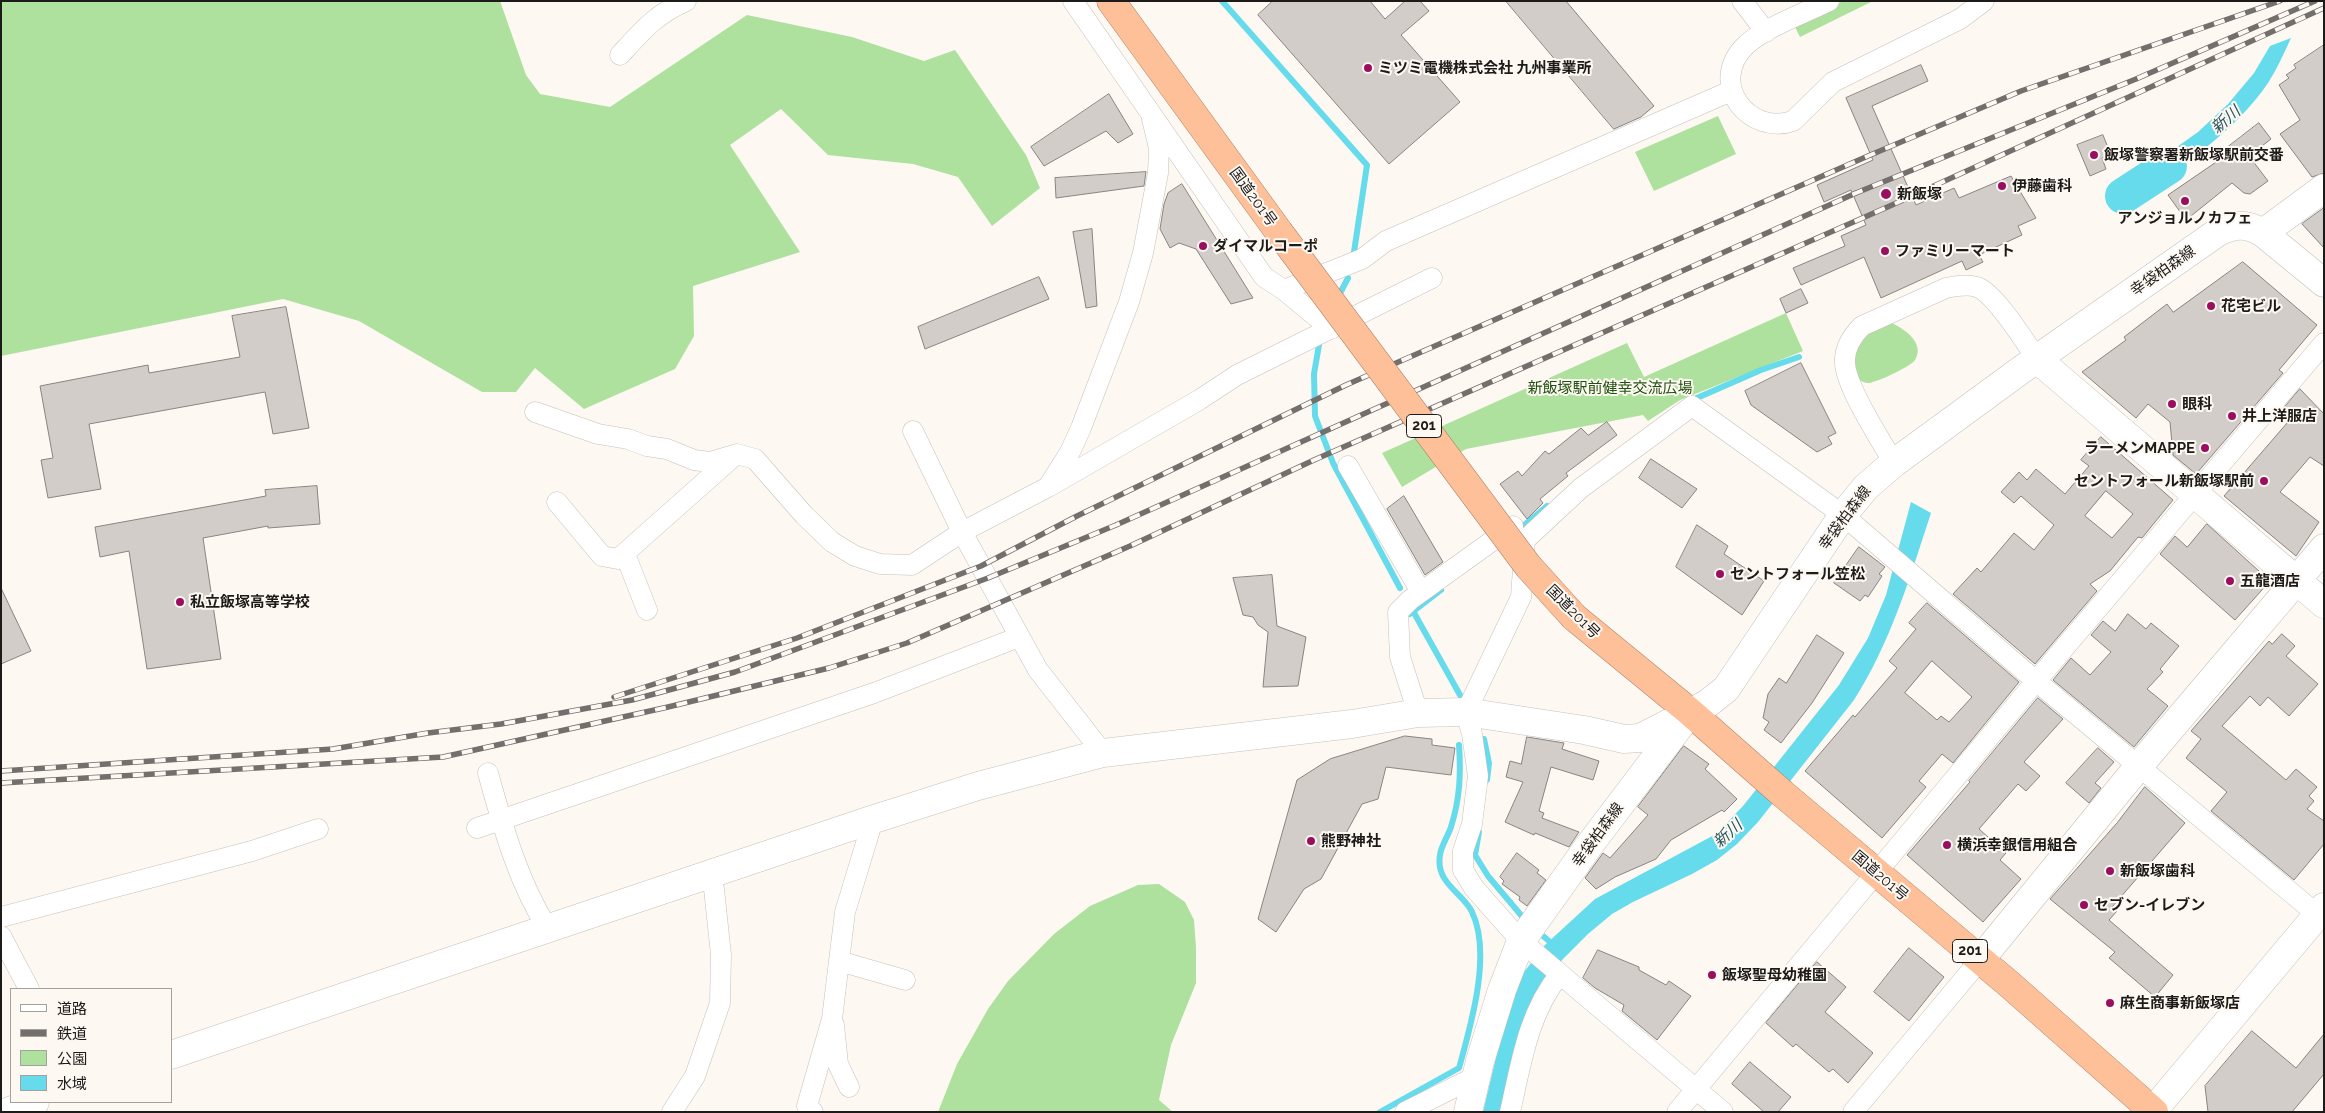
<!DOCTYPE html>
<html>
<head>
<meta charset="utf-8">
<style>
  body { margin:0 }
  #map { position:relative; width:2325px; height:1113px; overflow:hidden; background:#fef8f3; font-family:Raleway,"Noto Sans JP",sans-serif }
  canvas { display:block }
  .frame { position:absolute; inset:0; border:2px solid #1d1b19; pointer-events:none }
  .legend { position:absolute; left:10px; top:988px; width:162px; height:115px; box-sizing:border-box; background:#fef8f3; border:1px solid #a4a09c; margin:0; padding:6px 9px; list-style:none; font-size:15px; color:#1d1b19 }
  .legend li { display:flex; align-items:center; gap:10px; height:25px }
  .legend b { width:25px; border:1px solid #a4a09c }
</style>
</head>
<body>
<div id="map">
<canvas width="2325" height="1113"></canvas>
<div class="frame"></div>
<ul class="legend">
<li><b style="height:6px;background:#fff"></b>道路</li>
<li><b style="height:6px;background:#736f6c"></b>鉄道</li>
<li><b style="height:14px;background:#ade19d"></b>公園</li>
<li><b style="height:14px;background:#66dbeb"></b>水域</li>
</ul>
</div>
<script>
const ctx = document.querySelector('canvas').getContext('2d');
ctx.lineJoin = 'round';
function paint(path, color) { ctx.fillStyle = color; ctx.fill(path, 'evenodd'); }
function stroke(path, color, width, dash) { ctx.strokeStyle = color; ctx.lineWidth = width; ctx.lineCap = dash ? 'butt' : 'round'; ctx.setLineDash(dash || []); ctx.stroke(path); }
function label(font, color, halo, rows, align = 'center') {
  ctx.font = font + ' Raleway,"Noto Sans JP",sans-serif'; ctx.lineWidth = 4; ctx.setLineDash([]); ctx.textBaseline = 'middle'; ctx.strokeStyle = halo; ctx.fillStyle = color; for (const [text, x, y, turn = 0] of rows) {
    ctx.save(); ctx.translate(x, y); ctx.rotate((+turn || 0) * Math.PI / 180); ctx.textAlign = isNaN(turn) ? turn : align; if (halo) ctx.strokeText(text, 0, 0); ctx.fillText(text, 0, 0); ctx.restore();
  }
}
paint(new Path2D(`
  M 1,1 L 500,1 L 526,75 L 540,94 L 610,107 L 747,15 L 852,37 L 924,61 L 955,50 L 1026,155 L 1040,188 L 992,226 L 958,177 L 913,164 L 828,155 L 781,109 L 730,145 L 800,252 L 693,286 L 694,336 L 675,369 L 584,409 L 535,368 L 516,392 L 482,392 L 359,321 L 283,299 L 1,356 Z
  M 1843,1 L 1873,1 L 1800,37 L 1794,25 Z
  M 1718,116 L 1736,154 L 1654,191 L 1635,152 Z
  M 1786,313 L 1803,351 L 1680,400 L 1648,421 L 1643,415 L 1466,449 L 1402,487 L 1382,453 L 1627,343 L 1644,377 Z
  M 1889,322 C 1902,327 1926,342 1915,360 C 1910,367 1877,382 1869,383 C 1864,383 1861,381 1858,379 C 1849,345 1860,336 1889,322 Z
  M 1159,884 L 1185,902 L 1194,920 L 1196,948 L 1196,983 L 1171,1045 L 1159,1100 L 1173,1112 L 938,1112 L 957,1064 L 988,1009 L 1008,981 L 1054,934 L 1090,906 L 1138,885 Z`), '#ade19d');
paint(new Path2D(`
  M 2291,38 C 2284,53 2277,69 2268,83 C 2234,133 2181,166 2133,202 L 2122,186 L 2198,132 L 2228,104 L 2254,73 L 2270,46 Z
  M 1911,502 L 1931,513 C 1910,577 1891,642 1854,700 L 1758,822 L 1737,844 L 1717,860 L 1692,874 L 1633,902 L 1612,914 L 1588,934 L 1563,959 L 1547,980 L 1505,1112 L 1483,1112 L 1504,1024 L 1524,972 L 1545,945 L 1595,899 L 1716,834 L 1743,806 L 1839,685 L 1868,638 L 1886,595 Z`), '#66dbeb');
stroke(new Path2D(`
  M 1222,1 L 1367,165 L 1354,252
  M 1337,299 L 1348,278
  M 1320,339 L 1314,374 L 1315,416 L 1333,463 L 1400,588
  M 1690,401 L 1761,370 L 1799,357
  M 1516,532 L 1547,506
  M 1413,611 L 1460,695
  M 1410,614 L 1441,590
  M 1484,739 L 1489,763 L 1487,780
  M 1479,832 L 1475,855 L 1488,876 L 1526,921
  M 1537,931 L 1555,946
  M 1380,1112 L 1459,1068 C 1471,1025 1492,953 1472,912 C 1463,893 1435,883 1440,855 C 1441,846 1448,836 1451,827 C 1460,798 1461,774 1459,745`), '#66dbeb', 6);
stroke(new Path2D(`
  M 2123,196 L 2169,166`), '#66dbeb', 36);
const building = new Path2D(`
  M 1273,1 L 1370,1 L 1385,19 L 1405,1 L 1420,1 L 1429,11 L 1401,35 L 1460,102 L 1389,164 L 1258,15 Z
  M 1506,1 L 1566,1 L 1654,106 L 1641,117 L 1614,129 Z
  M 2324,45 L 2324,173 L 2312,177 L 2280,134 L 2300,120 L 2279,85 L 2289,78 L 2286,75 L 2296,68 L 2294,65 Z
  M 1921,65 L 1928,81 L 1872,106 L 1916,205 L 1954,188 L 1959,198 L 2011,176 L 2036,218 L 2018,226 L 2022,235 L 1979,255 L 1983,262 L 1966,270 L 1962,261 L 1881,298 L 1864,257 L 1801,285 L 1793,268 L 1845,246 L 1841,236 L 1866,225 L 1851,190 L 1824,202 L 1817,185 L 1873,160 L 1846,98 Z
  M 1109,94 L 1133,134 L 1118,143 L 1106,131 L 1044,166 L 1031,147 Z
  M 2259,123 L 2271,139 L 2249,156 L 2268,181 L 2250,194 L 2244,193 L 2232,183 L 2186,220 L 2168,195 L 2222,158 L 2219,154 Z
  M 2103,135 L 2111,155 L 2102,158 L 2106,169 L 2090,176 L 2077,145 Z
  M 1146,172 L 1144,186 L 1056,198 L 1055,178 Z
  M 1182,184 L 1253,298 L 1231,304 L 1196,249 L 1179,243 L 1170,248 L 1160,229 L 1164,204 L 1168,193 Z
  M 2324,208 L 2324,248 L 2302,224 Z
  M 1092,229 L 1097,306 L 1086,308 L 1073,232 Z
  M 2243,262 L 2317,325 L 2279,370 L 2283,373 L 2196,474 L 2173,455 L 2170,422 L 2148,404 L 2136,418 L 2082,372 L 2126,340 L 2124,337 L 2167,304 L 2173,312 Z
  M 1039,277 L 1049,299 L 925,349 L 918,327 Z
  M 1801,289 L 1808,303 L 1786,313 L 1780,299 Z
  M 286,307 L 309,428 L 273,434 L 265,392 L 89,424 L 101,489 L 48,498 L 41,460 L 53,458 L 40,386 L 148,365 L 149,373 L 240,357 L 232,316 Z
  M 1801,363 L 1836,433 L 1828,437 L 1832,444 L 1817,452 L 1751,405 L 1745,391 Z
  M 2300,389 L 2324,414 L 2324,466 L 2310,457 L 2280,492 L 2319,522 L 2296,556 L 2224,496 L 2294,415 L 2285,407 Z
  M 1607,422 L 1617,435 L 1566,473 L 1568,476 L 1540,499 L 1543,503 L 1527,519 L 1500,484 L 1518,471 L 1522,476 L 1545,451 L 1549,454 L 1581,428 L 1588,435 Z
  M 2101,437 L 2173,500 L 2142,538 L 2138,537 L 2110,571 L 2090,584 L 2097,591 L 2035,664 L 1953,594 L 1977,568 L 1981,572 L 2014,533 L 2034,550 L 2054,525 L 2021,496 L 2014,503 L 2001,492 L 2019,472 L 2027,480 L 2036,469 L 2065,494 L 2089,466 L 2081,460 ZM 2106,491 L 2133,514 L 2112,538 L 2085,516 Z
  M 1651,459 L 1697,489 L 1682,508 L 1639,478 Z
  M 317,486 L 320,524 L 268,528 L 268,526 L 203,538 L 221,659 L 147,669 L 129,551 L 100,557 L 95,527 L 266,496 L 265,490 Z
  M 1404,496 L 1443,562 L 1425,575 L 1387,509 Z
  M 2207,524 L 2270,581 L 2235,620 L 2160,554 L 2175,536 L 2187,547 Z
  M 1697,525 L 1728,546 L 1724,554 L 1764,581 L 1742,615 L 1676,567 Z
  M 1859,547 L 1885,567 L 1879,574 L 1882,576 L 1868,597 L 1865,595 L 1860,601 L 1834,583 Z
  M 1272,575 L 1277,626 L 1306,637 L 1298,686 L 1263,687 L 1268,632 L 1258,625 L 1253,617 L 1243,615 L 1233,578 Z
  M 1,588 L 31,651 L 1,664 Z
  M 1927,603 L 2019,682 L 1953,763 L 1942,754 L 1919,781 L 1926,787 L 1882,838 L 1805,771 L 1853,715 L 1855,717 L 1897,668 L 1889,661 L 1916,629 L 1909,623 ZM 1932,661 L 1972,697 L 1949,722 L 1941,716 L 1937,720 L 1905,693 Z
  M 2128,614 L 2146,629 L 2151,623 L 2179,646 L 2160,669 L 2163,672 L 2147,689 L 2168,706 L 2134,747 L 2053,680 L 2071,658 L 2090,675 L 2111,652 L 2091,635 L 2103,621 L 2115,631 Z
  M 2282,634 L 2295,646 L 2286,656 L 2318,684 L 2289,716 L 2268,697 L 2260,706 L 2250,696 L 2222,726 L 2286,780 L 2296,769 L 2317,787 L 2309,796 L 2314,801 L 2307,809 L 2324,821 L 2324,844 L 2294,880 L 2211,811 L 2227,792 L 2186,758 L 2201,739 L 2191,731 L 2269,641 L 2272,644 Z
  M 1817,635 L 1844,653 L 1812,703 L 1781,743 L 1764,730 L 1769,722 L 1763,718 L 1768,694 L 1779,678 L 1786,683 Z
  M 2038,698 L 2063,719 L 2024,762 L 2040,776 L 2026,791 L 2018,784 L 1979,829 L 2006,853 L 2000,860 L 2021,879 L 1983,922 L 1907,855 L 1970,782 L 1969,781 Z
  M 1405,736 L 1432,739 L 1432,745 L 1455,748 L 1451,775 L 1386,767 L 1378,799 L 1362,804 L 1321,879 L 1304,889 L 1276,932 L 1258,919 L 1297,780 L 1330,759 Z
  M 1527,737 L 1564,743 L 1562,749 L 1599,761 L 1593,780 L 1551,767 L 1539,811 L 1544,813 L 1542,818 L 1579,832 L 1569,847 L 1535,833 L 1534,835 L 1505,822 L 1523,782 L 1506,777 L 1510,761 L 1521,764 Z
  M 1684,746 L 1709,764 L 1705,769 L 1737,799 L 1724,812 L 1722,810 L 1671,840 L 1656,859 L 1615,877 L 1596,889 L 1585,878 L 1603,853 L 1610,858 L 1648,815 L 1638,807 Z
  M 2098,748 L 2114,762 L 2095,783 L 2101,788 L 2089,803 L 2066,783 Z
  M 2145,787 L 2185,823 L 2112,907 L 2117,911 L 2109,920 L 2173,975 L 2155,997 L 2109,958 L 2115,952 L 2050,899 L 2117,823 Z
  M 1517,853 L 1539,870 L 1537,873 L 1546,880 L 1527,906 L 1519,900 L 1520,897 L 1502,884 L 1504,881 L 1500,877 Z
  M 1909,948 L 1944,977 L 1909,1021 L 1874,992 Z
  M 1598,950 L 1639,967 L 1639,970 L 1666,985 L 1669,981 L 1691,996 L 1657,1040 L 1622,1011 L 1624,1005 L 1595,988 L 1583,978 Z
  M 1817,962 L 1846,987 L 1825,1012 L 1873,1053 L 1848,1083 L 1833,1069 L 1829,1072 L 1796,1044 L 1793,1047 L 1766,1023 Z
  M 2252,1031 L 2296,1068 L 2324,1034 L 2324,1074 L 2292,1112 L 2208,1112 L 2205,1086 Z
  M 1750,1062 L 1791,1097 L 1778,1112 L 1764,1112 L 1732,1084 Z`);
paint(building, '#d3cdc9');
stroke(building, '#8a8480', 1);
const street = new Path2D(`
  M 1073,1 L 1264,277 L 1284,290 L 1331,329
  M 1742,1 L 1766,32
  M 1829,1 C 1805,13 1761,29 1744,47 C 1708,85 1750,136 1793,121 L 1833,82 L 1960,19 L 1984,1
  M 620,55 C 642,31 656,14 686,1
  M 1284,290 L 1362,259 L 1386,241 L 1731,91
  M 535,412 L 598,434 L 628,439 L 647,446 L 667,449 L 694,460 L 710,462 L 737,454 L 755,459 L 804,515 L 832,542 L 855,556 L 880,564 L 912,565 L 962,532 L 1048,487 L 1070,452 L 1081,428 L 1129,302 L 1143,253 L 1158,173 L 1159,148 L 1152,119
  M 913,431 L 962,532 L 1038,670 L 1103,753
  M 1894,463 C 1881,441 1846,387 1845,363 C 1844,348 1852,336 1862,326 L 1946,288 C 1956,286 1967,284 1977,287 C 1995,293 2025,342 2037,359
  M 1348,466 L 1421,592
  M 1050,486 L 1199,400 L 1237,375 L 1432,278
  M 557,502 L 602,556 L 618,559 L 733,457
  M 625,554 L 647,610
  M 1418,713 L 1400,657 L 1398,612 L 1410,600 L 1513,526
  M 488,773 C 503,827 518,882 548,929
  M 477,828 L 874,693 L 1019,637
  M 1,917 L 252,851 L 318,829
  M 1,936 L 29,989
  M 839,961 L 905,980
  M 834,1025 L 838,1064 L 849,1087
  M 672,1112 L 695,1076 L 720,1003 L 721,955 L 714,889 L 710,874
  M 813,1112 L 807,1106 L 832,1019 L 845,912 L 870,830 L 868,821
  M 1405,1112 L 1477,1076
  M 1510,1112 C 1521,1064 1528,1013 1560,974
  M 1677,1112 L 2036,681 L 2324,343
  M 1723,1112 L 1521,941 L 1474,888 L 1463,870 L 1463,851 L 1472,824 L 1478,776 L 1472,734 L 1466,712 L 1521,597 L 1525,540 L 1581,488 L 1692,406 L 1843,515 L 2036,681 L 2324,920
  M 1853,1112 L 1980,960`);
const secondary = new Path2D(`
  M 2263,233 L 2324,188
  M 2037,359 L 2324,604
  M 1980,960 L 2138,767 L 2324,548
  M 171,1055 L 868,821 L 978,786 L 1103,753 L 1352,724 L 1418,713 L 1466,712 L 1584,730 L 1624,739 L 1640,738 L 1707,704 L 1726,689 L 1843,515 L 1866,487 L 1894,463 L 2021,370 L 2218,232 C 2235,224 2246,223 2263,233 L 2324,283
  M 7,1112 L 35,1102
  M 1468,1112 L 1480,1061 L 1502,990 L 1521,941 L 1588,847 L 1685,719
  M 2152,1112 L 2324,907`);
const highway = new Path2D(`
  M 1111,1 L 1279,232
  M 1574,617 L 1690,712 L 1783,794 L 2009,984 L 2154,1112`);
stroke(street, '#c6c0bb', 21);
stroke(secondary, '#c6c0bb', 29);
stroke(highway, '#af866c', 29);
stroke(street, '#fff', 20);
stroke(secondary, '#fff', 28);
stroke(highway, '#fdc098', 28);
const rail = new Path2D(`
  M 614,697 L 797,638 L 981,566 L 1077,516 L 1346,385 L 1868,156 L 2021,91 L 2280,1
  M 1,771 L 333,749 L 428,733 L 501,724 L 632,700 L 735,672 L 988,578 L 1116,525 L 1856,193 L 2136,79 L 2315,1
  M 1,783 L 443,757 L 668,707 L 829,668 L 907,643 L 1130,546 L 1314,460 L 1892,205 L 2324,8`);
stroke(rail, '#736f6c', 5.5);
stroke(rail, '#fef8f3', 4, [11]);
const highwayBridge = new Path2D(`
  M 1279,232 L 1528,566 L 1574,617`);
stroke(highwayBridge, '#af866c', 29, []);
stroke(highwayBridge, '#fdc098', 28);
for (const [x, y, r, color] of [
  [1368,68,5,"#9b0e5f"],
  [2094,155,5,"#9b0e5f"],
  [2002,186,5,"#9b0e5f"],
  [1886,194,6,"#9b0e5f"],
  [2185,201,5,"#9b0e5f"],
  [1203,246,5,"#9b0e5f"],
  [1885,251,5,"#9b0e5f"],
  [2211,306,5,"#9b0e5f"],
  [2172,404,5,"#9b0e5f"],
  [2232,416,5,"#9b0e5f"],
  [2205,448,5,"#9b0e5f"],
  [2264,481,5,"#9b0e5f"],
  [1720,574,5,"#9b0e5f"],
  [2230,581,5,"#9b0e5f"],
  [180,602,5,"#9b0e5f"],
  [1311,841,5,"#9b0e5f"],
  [1947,845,5,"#9b0e5f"],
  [2110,871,5,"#9b0e5f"],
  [2084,905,5,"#9b0e5f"],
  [1712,975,5,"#9b0e5f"],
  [2110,1003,5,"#9b0e5f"]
]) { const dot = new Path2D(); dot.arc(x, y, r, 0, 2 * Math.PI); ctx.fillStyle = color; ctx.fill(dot); stroke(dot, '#fef8f3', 2); }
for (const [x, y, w] of [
  [1424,426,35],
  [1970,951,35]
]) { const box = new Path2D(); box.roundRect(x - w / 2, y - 11.5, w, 23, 4); ctx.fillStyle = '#fef8f3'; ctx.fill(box); stroke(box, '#1d1b19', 1); }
label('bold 14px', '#1d1b19', null, [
  ["201",1424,426],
  ["201",1970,951]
]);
label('bold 15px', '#1d1b19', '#fef8f3', [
  ["ミツミ電機株式会社 九州事業所",1378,68],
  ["飯塚警察署新飯塚駅前交番",2104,155],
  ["伊藤歯科",2012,186],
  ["新飯塚",1897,194],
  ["アンジョルノカフェ",2185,218,"center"],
  ["ダイマルコーポ",1213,246],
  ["ファミリーマート",1895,251],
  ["花宅ビル",2221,306],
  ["眼科",2182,404],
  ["井上洋服店",2242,416],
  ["ラーメンMAPPE",2195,448,"right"],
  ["セントフォール新飯塚駅前",2254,481,"right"],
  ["セントフォール笠松",1730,574],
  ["五龍酒店",2240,581],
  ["私立飯塚高等学校",190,602],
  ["熊野神社",1321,841],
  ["横浜幸銀信用組合",1957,845],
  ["新飯塚歯科",2120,871],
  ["セブン-イレブン",2094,905],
  ["飯塚聖母幼稚園",1722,975],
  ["麻生商事新飯塚店",2120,1003]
], 'left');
label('15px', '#1d1b19', '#fef8f3', [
  ["国道201号",1253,197,54],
  ["幸袋柏森線",2163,271,-35],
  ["幸袋柏森線",1845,518,-53],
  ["国道201号",1573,612,45],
  ["幸袋柏森線",1598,835,-54],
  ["国道201号",1880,876,40]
]);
label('15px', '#21510e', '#fef8f3', [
  ["新飯塚駅前健幸交流広場",1610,388]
]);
label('italic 16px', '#24565d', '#fef8f3', [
  ["新川",2226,120,-41],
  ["新川",1728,834,-42]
]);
</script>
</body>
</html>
